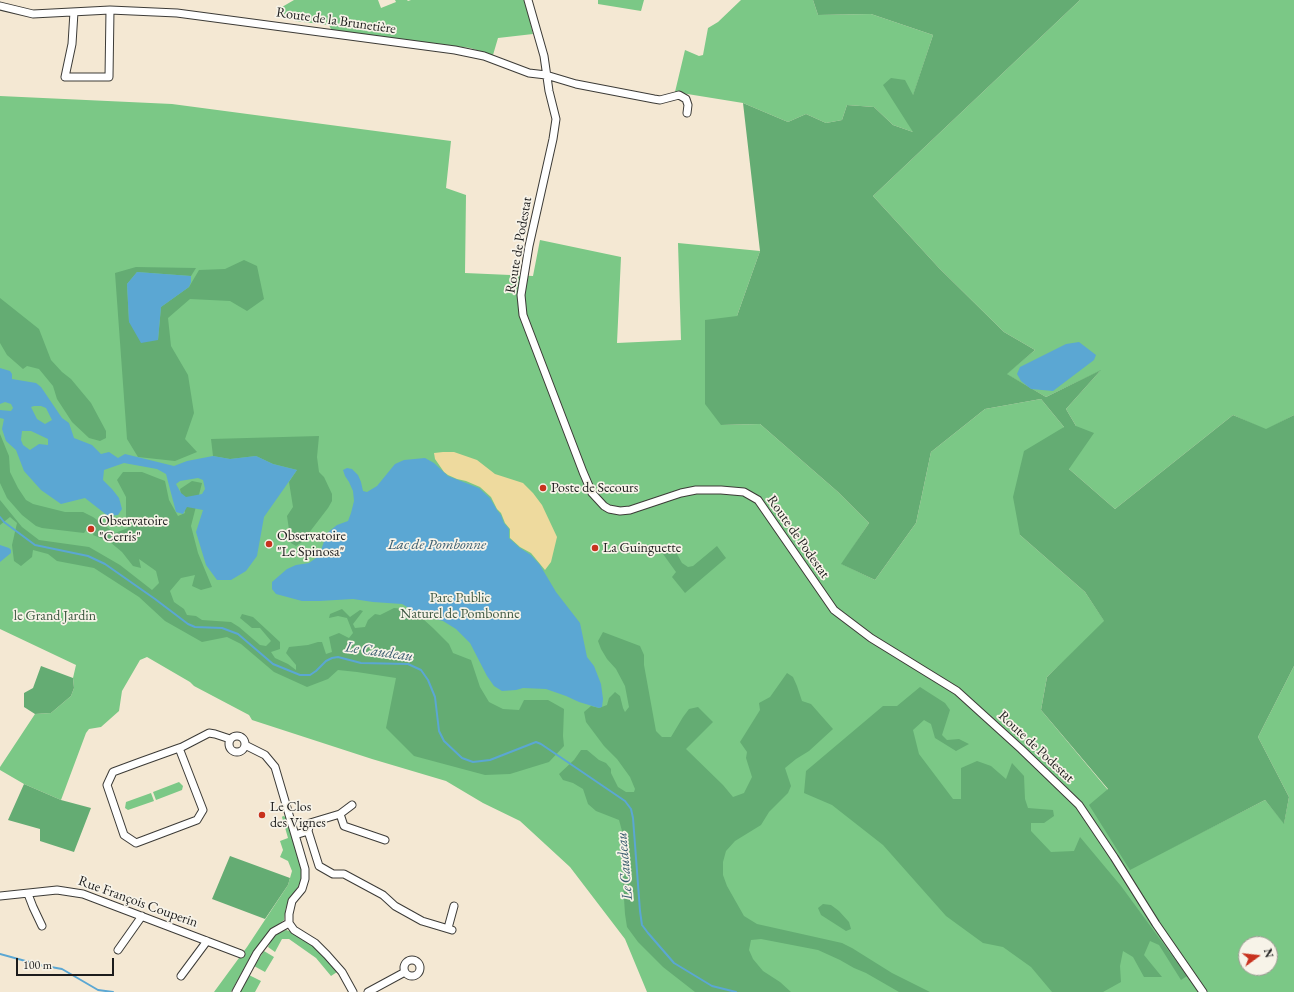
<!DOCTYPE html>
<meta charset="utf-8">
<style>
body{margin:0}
#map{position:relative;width:1294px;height:992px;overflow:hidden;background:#f4e8d3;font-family:"EB Garamond",serif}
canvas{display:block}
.north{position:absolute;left:1238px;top:936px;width:40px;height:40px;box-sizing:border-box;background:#f7f3e8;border:1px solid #9f9d96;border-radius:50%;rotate:75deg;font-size:11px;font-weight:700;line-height:16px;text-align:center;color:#1c1c1c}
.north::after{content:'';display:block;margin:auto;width:14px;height:18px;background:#c8321e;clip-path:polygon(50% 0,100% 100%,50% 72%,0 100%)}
.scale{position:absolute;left:16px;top:958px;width:98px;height:18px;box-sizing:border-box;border:2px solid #1c1c1c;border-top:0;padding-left:5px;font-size:12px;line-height:14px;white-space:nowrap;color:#1c1c1c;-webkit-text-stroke:3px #f7f3e8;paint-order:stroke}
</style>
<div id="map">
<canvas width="1294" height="992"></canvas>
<div class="north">N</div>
<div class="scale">100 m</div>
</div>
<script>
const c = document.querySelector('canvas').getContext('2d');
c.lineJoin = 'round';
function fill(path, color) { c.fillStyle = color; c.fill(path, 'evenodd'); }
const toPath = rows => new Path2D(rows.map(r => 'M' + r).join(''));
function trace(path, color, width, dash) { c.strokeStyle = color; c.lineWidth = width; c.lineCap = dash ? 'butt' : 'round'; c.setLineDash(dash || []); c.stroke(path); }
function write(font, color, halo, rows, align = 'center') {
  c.font = font + ' "EB Garamond",serif'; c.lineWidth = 3.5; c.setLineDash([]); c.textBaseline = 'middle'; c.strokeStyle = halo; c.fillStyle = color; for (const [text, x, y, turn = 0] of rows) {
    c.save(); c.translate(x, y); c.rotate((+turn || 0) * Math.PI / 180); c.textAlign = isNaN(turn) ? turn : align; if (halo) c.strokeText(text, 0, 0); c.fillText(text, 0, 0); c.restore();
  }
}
const green = toPath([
 [294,0,378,0,381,8,396,2,395,0,407,0,408,1,411,0,525,0,533,34,498,38,493,55,470,48,332,31,329,25,295,21,289,15,281,15,282,7],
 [598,0,644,0,641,11,598,4],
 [741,0,813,0,818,15,871,14,933,35,913,96,913,132,893,125,874,107,847,105,842,120,826,123,806,114,788,122,743,103,675,92,685,50,699,56,703,55,708,28,718,22],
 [1080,0,1294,0,1294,415,1266,430,1233,415,1115,509,1069,469,1076,426,1066,409,1100,371,1046,397,1006,374,1035,350,1004,332,939,268,873,196],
 [0,96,172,104,451,141,446,188,466,195,465,273,533,276,540,240,621,257,617,343,681,340,678,243,760,251,737,316,721,425,760,424,838,492,869,523,842,564,875,580,916,523,931,452,985,409,1041,399,1064,427,1020,535,1085,592,1105,622,1047,677,1041,710,1108,790,1130,869,1265,800,1284,823,1289,797,1258,737,1294,666,1294,992,647,992,625,939,570,867,520,821,483,803,446,781,372,759,252,720,249,715,194,686,190,682,147,657,140,660,122,691,119,711,101,727,89,729,86,733,61,800,24,784,0,770,0,767,35,714,51,713,71,696,74,688,73,678,76,665,0,629],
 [1246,944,1270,944,1270,968,1246,968],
 [179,782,183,786,182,790,156,800,153,792],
 [151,793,154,801,128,810,125,808,126,802],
 [283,816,286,817,301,868,302,880,286,907,284,920,270,931,251,956,231,992,214,992,247,947,288,885,292,871,288,861,280,857,283,850,280,841,288,838,282,817],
 [286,930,293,932,312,945,326,959,337,972,331,976,316,958,289,939,282,939,275,952,268,947,273,936],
 [264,951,274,957,265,972,254,966],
 [249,975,261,981,255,992,240,992]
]);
const forest = toPath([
 [813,0,1080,0,873,196,939,268,1004,332,1035,350,1007,374,1046,397,1101,370,1066,409,1076,426,1094,433,1069,469,1115,509,1233,415,1266,429,1294,415,1294,666,1258,737,1289,797,1284,824,1265,800,1130,870,1089,805,1108,789,1041,710,1047,677,1104,621,1085,592,1020,535,1013,497,1024,451,1064,427,1041,399,985,409,931,452,916,523,875,580,841,564,869,523,838,492,760,424,721,425,705,404,705,320,737,316,760,251,743,103,788,122,806,114,826,123,842,120,847,105,874,107,893,125,913,132,883,85,891,78,905,80,913,95,933,35,871,14,818,15],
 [244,260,257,266,264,299,247,311,230,301,190,299,168,318,171,346,188,375,194,413,185,439,197,452,175,461,138,457,127,439,115,273,136,267,196,268,191,276,137,272,127,284,129,322,158,340,161,307,189,287,199,270,225,269],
 [0,298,39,329,51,360,62,372,71,379,91,403,106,431,106,438,100,441,89,438,72,422,57,399,53,386,39,369,27,366,23,369,7,355,0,343],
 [0,434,9,456,10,472,18,488,26,500,33,504,65,512,83,512,93,517,115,533,128,528,126,521,126,497,117,480,123,472,142,472,165,481,169,500,178,516,185,513,180,489,192,481,202,483,191,526,198,553,212,587,201,590,192,586,195,575,181,578,170,591,174,602,184,609,187,615,196,616,202,620,231,622,239,627,260,645,266,646,271,641,260,628,252,628,240,618,242,614,253,617,280,642,280,649,271,652,275,658,288,664,296,670,296,665,286,653,289,647,308,645,318,642,322,642,326,654,332,652,329,637,339,633,349,638,353,633,347,618,338,616,329,618,330,614,342,609,350,617,360,610,363,611,353,624,355,628,365,627,368,620,375,614,380,615,394,608,405,609,423,619,433,628,449,644,453,653,471,660,480,687,489,702,503,709,519,710,524,700,548,700,564,709,563,736,564,746,549,762,510,774,485,775,414,756,386,728,396,678,357,672,338,670,328,679,307,687,274,672,241,644,227,637,202,642,165,621,139,597,94,568,57,561,48,554,33,550,32,557,21,566,14,561,12,545,17,523,10,517,0,525,0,500,22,527,39,540,89,547,120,565,152,590,159,583,156,571,139,559,141,568,133,566,122,552,110,542,93,535,95,530,90,525,84,533,42,528,36,526,22,515,7,498,0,483],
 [319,436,317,457,319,472,324,477,332,494,332,501,328,508,302,542,296,546,291,543,287,516,293,507,289,482,297,470,273,464,256,456,230,459,213,456,211,439],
 [717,546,726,558,685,593,672,577,676,572,663,554,670,547,677,554,682,563,688,567,693,566],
 [603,632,640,646,644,655,644,665,656,731,662,737,671,737,683,717,689,709,698,707,713,722,686,749,723,785,733,797,744,793,752,777,746,758,747,752,740,742,760,710,759,703,770,697,787,673,793,677,797,686,802,701,811,704,833,729,809,751,796,759,785,768,791,786,788,793,769,812,761,825,735,841,726,851,723,862,723,875,727,886,744,916,757,924,842,943,852,948,892,973,930,992,899,992,866,973,854,968,840,960,818,950,761,939,751,940,749,950,753,959,763,971,780,982,791,992,695,992,663,967,638,942,627,927,625,914,621,852,622,831,619,820,596,811,588,804,583,789,573,783,563,780,559,774,574,760,581,750,587,750,599,760,606,763,611,769,611,773,618,787,626,792,634,792,635,789,630,777,617,759,604,746,586,722,584,712,591,706,599,708,607,705,609,698,615,692,620,696,623,708,625,712,629,707,625,686,616,669,607,659,601,649,598,641],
 [41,666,73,678,74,688,71,696,51,713,35,714,24,707,24,693,33,688],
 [920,687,945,703,950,710,942,735,947,740,959,739,969,744,956,751,935,738,931,724,924,720,913,730,919,754,953,799,961,799,961,768,977,761,991,766,1006,779,1012,763,1024,776,1025,799,1028,808,1053,810,1054,816,1044,823,1031,823,1031,831,1051,852,1074,851,1080,837,1121,886,1187,976,1181,980,1159,945,1150,941,1144,955,1162,977,1144,977,1133,957,1123,951,1120,966,1121,982,1103,992,1052,992,1031,967,1003,947,983,943,946,916,883,845,832,805,804,793,806,771,883,706,897,706],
 [24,784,61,800,91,808,74,852,40,841,40,829,8,820],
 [230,856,290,878,288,885,265,919,212,899],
 [823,904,831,905,839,911,849,922,851,929,846,931,821,915,818,908]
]);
const sand = toPath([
 [443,452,454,452,477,460,495,474,523,483,533,493,542,505,557,537,551,562,545,570,531,553,520,547,510,538,510,529,505,523,501,513,497,509,491,497,480,487,466,481,457,479,448,475,444,472,435,459,434,453]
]);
const water = toPath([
 [137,272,191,276,191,282,189,287,161,307,158,340,141,343,129,322,127,284],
 [1079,342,1096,355,1094,360,1053,391,1031,389,1021,381,1017,374,1020,367,1066,344],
 [0,368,10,371,12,374,12,379,36,383,41,387,62,418,69,423,74,438,92,445,101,454,109,452,118,458,125,454,174,466,187,461,213,456,230,459,256,456,273,464,297,470,264,517,257,556,246,571,231,580,217,580,206,565,196,532,203,510,187,507,183,514,176,512,166,474,157,469,124,463,104,470,103,480,112,489,119,498,122,509,118,515,108,516,85,498,61,504,41,490,24,471,16,450,6,441,2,429,4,419,0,418,0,410,11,411,13,408,11,404,5,402,0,404],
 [34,406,41,406,46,408,52,420,45,424,37,419,31,407],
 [22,431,31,431,48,439,48,445,39,444,30,450,23,445,21,440],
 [198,478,203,480,205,489,202,494,186,497,181,493,176,484,180,481],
 [425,458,434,463,448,476,479,488,490,498,497,510,501,515,504,523,509,529,509,538,520,548,531,555,540,565,556,592,580,623,587,657,594,666,601,684,603,699,602,707,599,708,579,702,566,696,546,689,523,688,516,690,502,691,494,686,487,676,470,643,456,629,443,621,416,614,414,614,409,608,402,604,373,602,353,599,319,601,302,601,276,594,272,589,272,582,287,569,296,565,309,563,316,558,320,553,327,533,337,525,348,521,351,513,354,501,353,491,349,482,345,476,343,470,347,468,352,469,358,475,361,482,363,491,367,492,377,486,395,464,404,460],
 [0,545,9,548,11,550,11,553,0,562]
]);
const stream = toPath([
 [0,517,4,522,35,545,88,556,105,564,155,599,188,624,195,627,222,628,238,634,273,664,300,675,310,675,316,671,326,661,332,658,338,657,361,663,408,664,421,670,428,680,435,697,439,731,444,741,462,758,473,762,490,760,536,742,541,744,625,801,631,809,633,818,640,911,642,925,648,933,674,963,712,986,736,992],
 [0,954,40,965,62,969,98,990,113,992]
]);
const minor = toPath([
 [528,0,544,56,549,91,556,119,553,139,529,246,521,295,523,315,583,472,592,493,604,506,609,509,620,511,630,510,681,493,696,490,721,490,744,492,758,500,834,610,871,638,957,691,1021,749,1079,805,1114,857,1156,924,1203,992],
 [0,6,33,14,110,10,177,13,455,50,484,56,529,73,546,75,576,84,654,99,660,100,679,95,686,99,688,105,687,113],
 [74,12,72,44,65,77,109,77,110,10],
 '229 744a8 8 0 1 1 16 0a8 8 0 1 1-16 0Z',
 [245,745,265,755,275,767,305,869,305,879,302,889,292,901,289,914,289,923],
 [179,748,203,810,197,820,136,843,124,835,107,785,113,772,140,762,179,748,182,747,209,733,215,734,230,739],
 [340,814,352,805],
 [308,831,319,866,333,874,344,874,383,895,395,906,422,921,452,930],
 [295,835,308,831,310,823,340,814,344,826,385,840],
 [28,894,33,907,42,926],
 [0,896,57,890,83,894,241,954],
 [289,923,294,930,315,943,327,955,342,972,353,992],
 [448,928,454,906],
 [118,950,142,916],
 '404 968a8 8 0 1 1 16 0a8 8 0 1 1-16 0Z',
 [181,976,207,941],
 [236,992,257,953,273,932,289,923],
 [368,992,405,972]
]);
const markers = [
 [543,488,4,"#c8321e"],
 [91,529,4,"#c8321e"],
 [269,544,4,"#c8321e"],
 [595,548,4,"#c8321e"],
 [262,815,4,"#c8321e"]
];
const streetNames = [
 ["Route de la Brunetière",336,21,8],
 ["Route de Podestat",519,245,-80],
 ["Route de Podestat",798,537,55],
 ["Route de Podestat",1036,747,43],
 ["Rue François Couperin",138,902,20]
];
const poiNames = [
 ["Poste de Secours",551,488],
 ["Observatoire",99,521],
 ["\"Cerris\"",99,537],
 ["Observatoire",277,536],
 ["\"Le Spinosa\"",277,552],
 ["La Guinguette",603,548],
 ["Le Clos",270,807],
 ["des Vignes",270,823]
];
const parkNames = [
 ["Parc Public",460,598],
 ["Naturel de Pombonne",460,614],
 ["le Grand Jardin",55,616]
];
const waterNames = [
 ["Lac de Pombonne",437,545],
 ["Le Caudeau",379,652,8],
 ["Le Caudeau",625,866,-95]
];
fill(green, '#7bc886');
fill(forest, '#64ac73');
fill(sand, '#eeda9e');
fill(water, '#5ba7d3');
trace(stream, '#5ba7d3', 2);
trace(minor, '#3c3b37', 9);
trace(minor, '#fff', 7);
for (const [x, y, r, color] of markers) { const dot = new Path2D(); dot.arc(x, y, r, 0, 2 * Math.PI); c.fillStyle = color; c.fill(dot); trace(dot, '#f7f3e8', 1.5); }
write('14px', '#1c1c1c', '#f7f3e8', streetNames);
write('14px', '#1c1c1c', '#f7f3e8', poiNames, 'left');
write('14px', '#3d5841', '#f7f3e8', parkNames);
write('italic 15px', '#385b6e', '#f7f3e8', waterNames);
</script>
